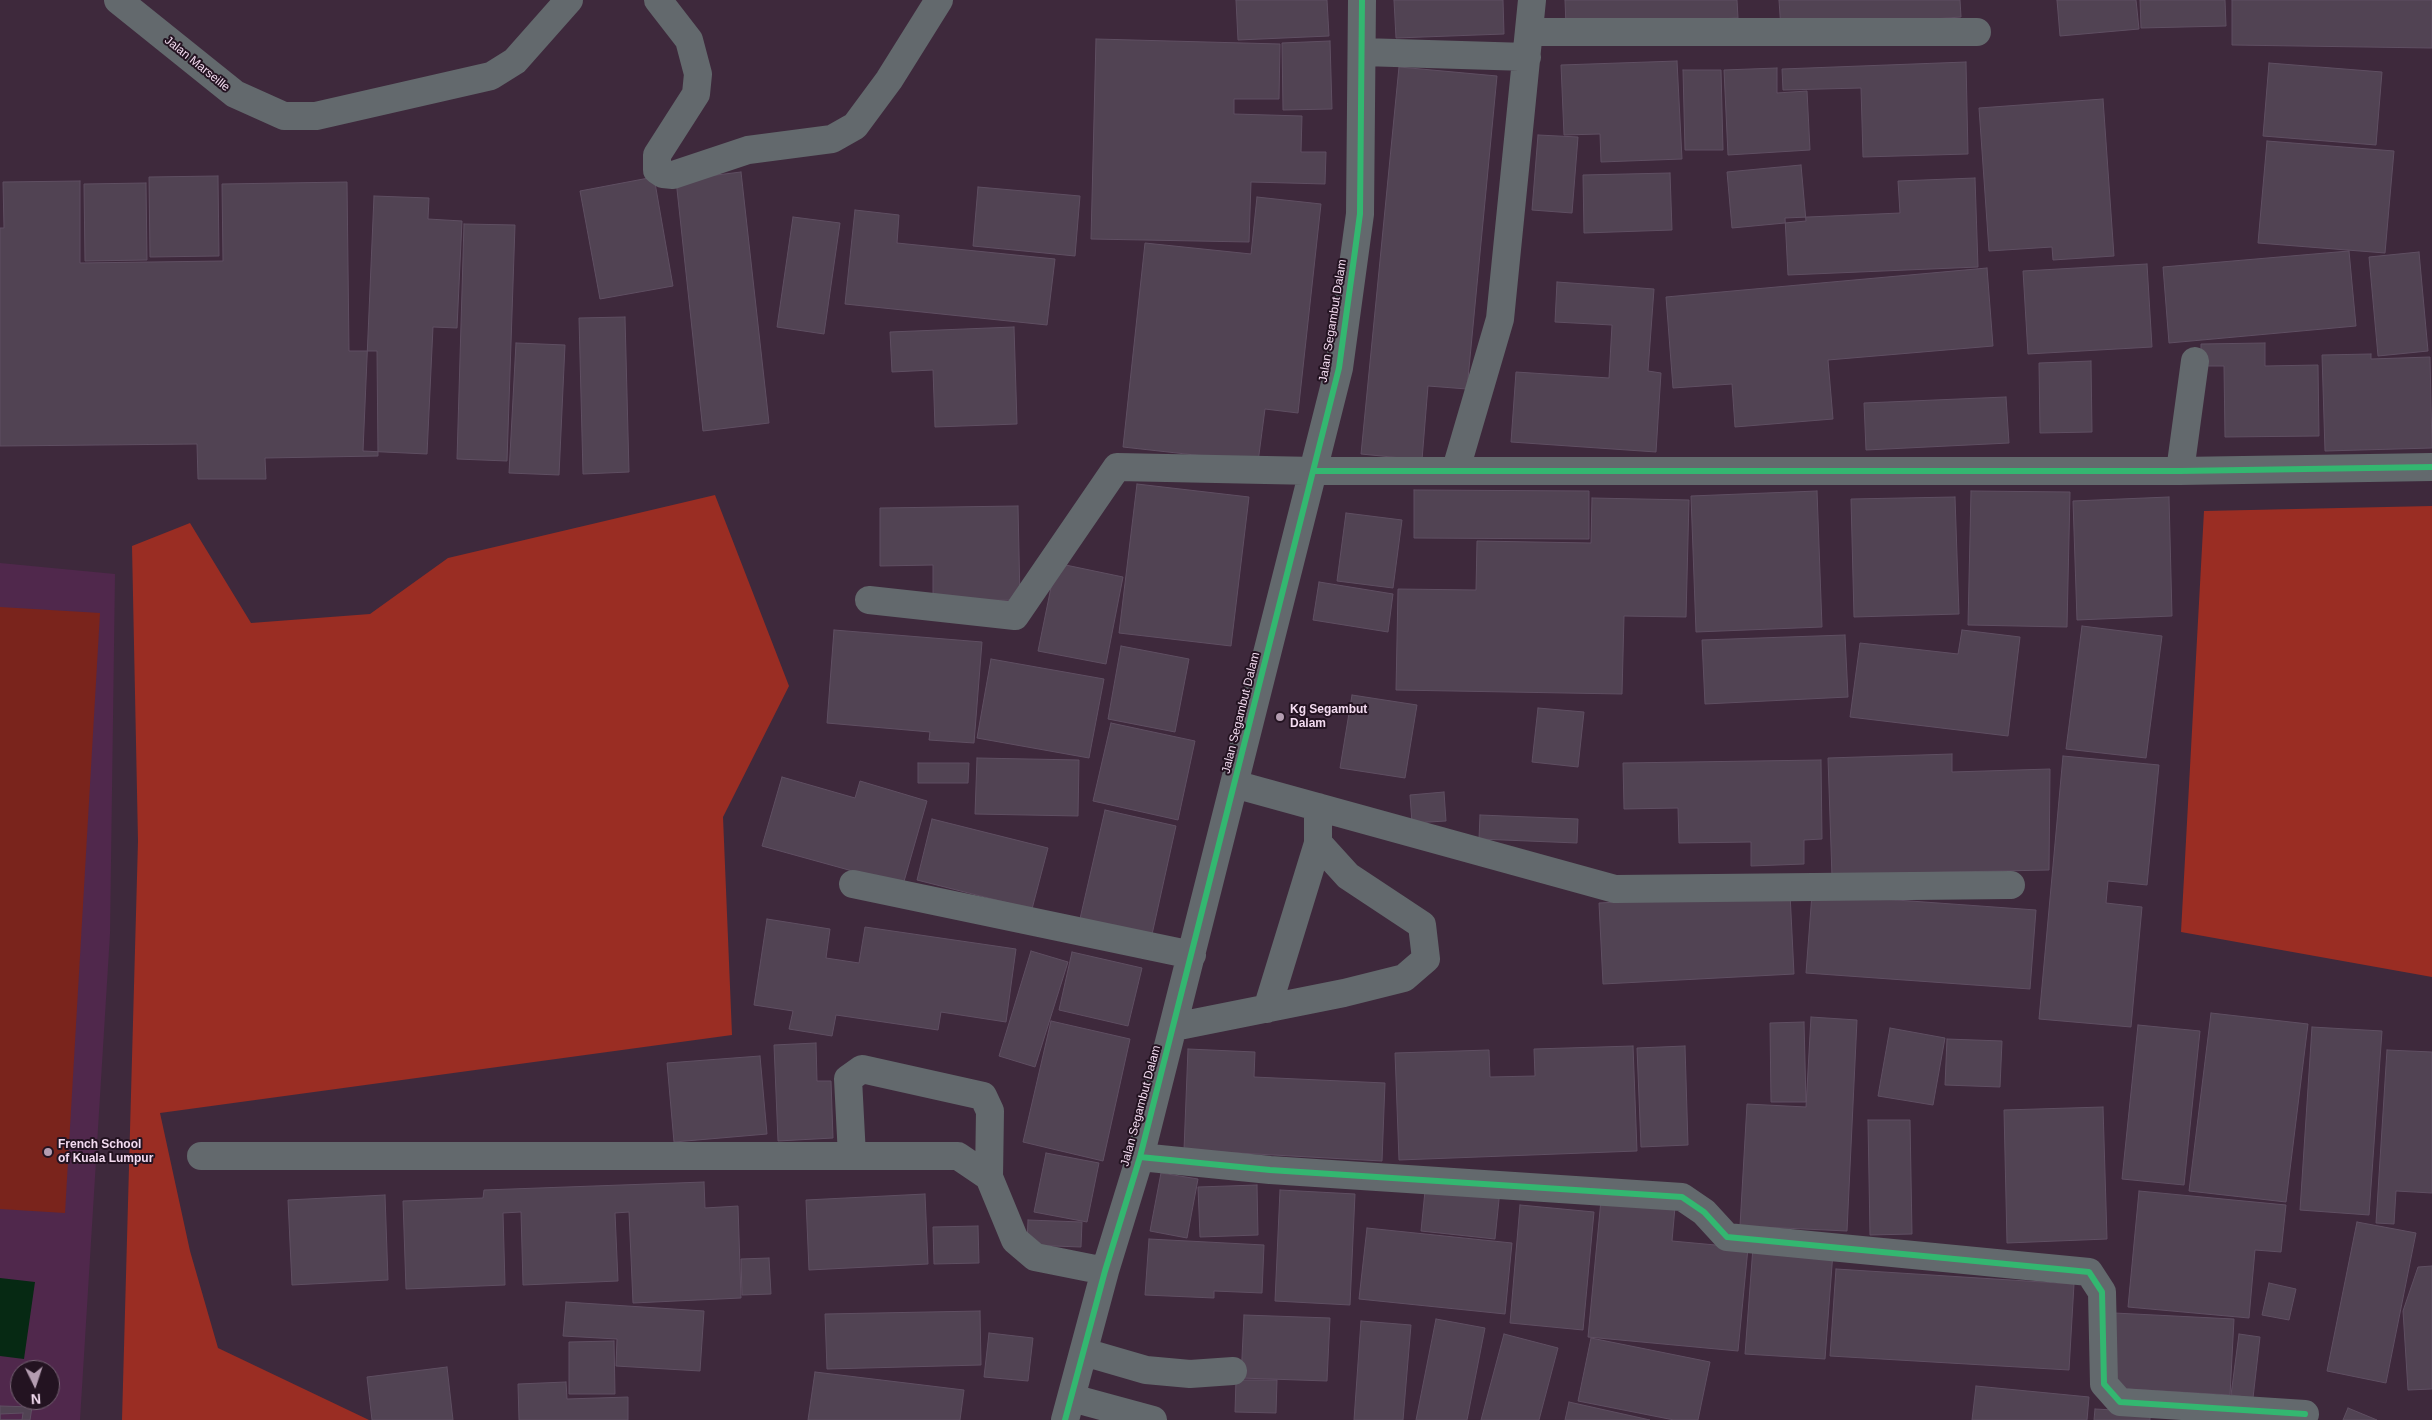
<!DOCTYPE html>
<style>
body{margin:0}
#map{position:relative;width:2432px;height:1420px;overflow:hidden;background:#3e293c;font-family:Helvetica,sans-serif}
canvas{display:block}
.north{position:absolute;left:10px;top:1360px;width:50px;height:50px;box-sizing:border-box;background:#231321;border:1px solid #766374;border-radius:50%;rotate:176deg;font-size:14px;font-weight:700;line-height:20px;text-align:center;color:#f3dbf0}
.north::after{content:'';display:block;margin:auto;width:18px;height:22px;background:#b49db1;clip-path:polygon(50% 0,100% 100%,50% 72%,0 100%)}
</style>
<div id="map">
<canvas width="2432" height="1420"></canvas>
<div class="north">N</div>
</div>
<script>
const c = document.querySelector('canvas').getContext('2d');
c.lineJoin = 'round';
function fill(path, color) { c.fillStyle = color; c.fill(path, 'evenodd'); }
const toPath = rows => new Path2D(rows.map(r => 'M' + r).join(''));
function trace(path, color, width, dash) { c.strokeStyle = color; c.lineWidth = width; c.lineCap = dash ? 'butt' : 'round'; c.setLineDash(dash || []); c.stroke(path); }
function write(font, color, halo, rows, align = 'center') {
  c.font = font + ' Helvetica,sans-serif'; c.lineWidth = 4; c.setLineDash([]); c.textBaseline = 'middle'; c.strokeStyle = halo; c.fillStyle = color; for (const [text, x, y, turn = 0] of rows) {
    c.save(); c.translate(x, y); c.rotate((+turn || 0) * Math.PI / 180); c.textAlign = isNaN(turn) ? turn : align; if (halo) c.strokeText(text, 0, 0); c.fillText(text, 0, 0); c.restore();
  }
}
const built = toPath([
 [0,563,115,574,110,934,80,1420,0,1420],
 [20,1370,50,1370,50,1400,20,1400]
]);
const green = toPath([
 [0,607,100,613,65,1213,0,1209]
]);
const forest = toPath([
 [715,495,789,686,723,817,732,1035,160,1113,190,1251,218,1348,369,1420,122,1420,138,841,132,546,190,523,251,623,370,614,448,558],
 [2432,506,2432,977,2181,932,2204,511]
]);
const water = toPath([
 [0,1278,35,1282,24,1359,0,1356]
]);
const building = toPath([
 [1236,0,1327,0,1329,36,1238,40,1236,0],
 [1394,0,1503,0,1504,34,1396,38,1394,0],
 [1565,0,1737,0,1738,18,1566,26,1565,0],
 [1779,0,1960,0,1961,17,1781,30,1779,0],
 [2057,0,2136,0,2139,29,2060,36,2057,0],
 [2140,0,2225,0,2226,26,2141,28,2140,0],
 [2232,0,2432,0,2432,48,2232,45,2232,0],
 [1096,39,1280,44,1279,99,1234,99,1234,114,1302,116,1301,152,1326,152,1325,184,1251,182,1249,242,1091,239,1096,39],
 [1330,41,1332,109,1283,110,1282,43,1330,41],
 [1677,61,1682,159,1601,162,1600,134,1564,135,1561,65,1677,61],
 [1966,62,1968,154,1863,157,1861,88,1783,90,1782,69,1966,62],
 [2269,63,2382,72,2376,145,2263,136,2269,63],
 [1399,67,1497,76,1467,389,1428,386,1422,460,1361,454,1399,67],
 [1777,68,1777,93,1807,91,1810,150,1728,155,1724,70,1777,68],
 [1683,70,1721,70,1723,150,1685,150,1683,70],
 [2103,99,2114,256,2053,260,2052,247,1989,251,1979,108,2103,99],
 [1538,135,1578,137,1572,213,1532,210,1538,135],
 [2267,141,2394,151,2385,253,2258,243,2267,141],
 [1801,165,1806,221,1732,228,1727,172,1801,165],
 [741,172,769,423,703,431,676,180,741,172],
 [1670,173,1672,230,1584,233,1583,175,1670,173],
 [218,176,219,256,150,257,149,177,218,176],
 [654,177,673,286,600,299,580,191,654,177],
 [1975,178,1978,267,1788,275,1785,218,1900,213,1898,181,1975,178],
 [80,181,80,263,223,261,222,184,347,182,349,351,377,351,378,456,265,458,266,479,198,479,197,444,0,446,0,228,4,228,3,182,80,181],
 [146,183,147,260,85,261,84,184,146,183],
 [978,187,1080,196,1075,256,973,246,978,187],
 [374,196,429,198,428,219,462,221,457,328,433,327,427,454,363,451,374,196],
 [1257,197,1321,204,1298,413,1265,409,1258,462,1123,447,1145,243,1251,254,1257,197],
 [855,210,899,215,897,243,1055,259,1047,325,845,304,855,210],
 [793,217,840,223,824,334,777,327,793,217],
 [464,224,515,225,507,461,457,459,464,224],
 [2349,251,2356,326,2169,343,2163,267,2349,251],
 [2419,252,2428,351,2378,356,2369,257,2419,252],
 [2147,264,2152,347,2028,354,2023,271,2147,264],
 [1987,268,1993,346,1828,360,1833,419,1735,427,1732,384,1673,388,1666,297,1987,268],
 [1557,282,1654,289,1648,371,1661,373,1656,452,1511,442,1516,372,1609,378,1612,325,1555,322,1557,282],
 [625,317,629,472,583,474,579,318,625,317],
 [1014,327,1017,424,935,427,933,370,892,372,890,332,1014,327],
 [516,343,565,345,559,475,509,473,516,343],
 [2265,343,2265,366,2318,365,2319,436,2225,437,2224,366,2201,366,2201,344,2265,343],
 [2371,354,2371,359,2430,357,2432,448,2325,451,2322,355,2371,354],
 [2091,361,2092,432,2040,433,2039,363,2091,361],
 [2006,397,2009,443,1866,450,1864,403,2006,397],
 [1137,484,1249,497,1231,646,1119,633,1137,484],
 [1414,490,1589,491,1589,539,1414,538,1414,490],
 [1817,491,1822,627,1696,632,1691,496,1817,491],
 [1971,491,2070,492,2067,627,1968,625,1971,491],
 [1955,497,1959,614,1854,617,1851,499,1955,497],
 [2169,497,2172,616,2077,620,2073,501,2169,497],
 [1592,498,1689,500,1686,617,1624,616,1622,694,1396,690,1398,589,1476,590,1477,541,1591,543,1592,498],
 [1018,506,1020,600,933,601,933,565,880,566,880,508,1018,506],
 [1346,513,1402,520,1393,588,1337,581,1346,513],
 [1056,563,1123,577,1106,664,1038,651,1056,563],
 [1319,582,1393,594,1388,632,1313,620,1319,582],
 [2082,626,2162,636,2146,758,2066,749,2082,626],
 [834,630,982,642,974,743,929,740,930,732,827,723,834,630],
 [1962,630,2020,637,2008,736,1850,717,1860,643,1958,654,1962,630],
 [1845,635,1848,697,1705,704,1702,640,1845,635],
 [1121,646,1189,659,1175,732,1108,719,1121,646],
 [991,659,1104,679,1089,758,977,738,991,659],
 [1352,695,1417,705,1405,778,1340,768,1352,695],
 [1538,708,1584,712,1578,767,1532,762,1538,708],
 [1111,723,1195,741,1178,820,1093,801,1111,723],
 [1952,754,1952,772,2050,769,2049,870,1902,873,1832,877,1828,758,1952,754],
 [2063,756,2159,765,2147,885,2108,881,2106,903,2142,907,2131,1027,2039,1019,2063,756],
 [977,758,1079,760,1078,816,975,814,977,758],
 [1821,760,1822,839,1804,840,1804,864,1751,866,1751,842,1679,843,1678,808,1624,809,1623,763,1821,760],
 [918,763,969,763,968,783,918,783,918,763],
 [782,777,855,798,860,781,927,801,903,885,762,846,782,777],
 [1444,792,1446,821,1412,823,1410,795,1444,792],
 [1105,810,1176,826,1151,939,1079,923,1105,810],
 [1480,815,1578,819,1577,843,1479,839,1480,815],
 [932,819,1048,848,1032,909,917,880,932,819],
 [1790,893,1794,974,1603,984,1599,903,1790,893],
 [1812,894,2036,910,2030,989,1806,973,1812,894],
 [767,919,830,929,826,958,859,963,865,927,1016,949,1006,1022,941,1012,938,1030,836,1015,832,1036,789,1029,793,1011,754,1005,767,919],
 [1031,951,1068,962,1035,1067,999,1056,1031,951],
 [1072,952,1142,968,1128,1026,1059,1010,1072,952],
 [2211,1013,2308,1024,2286,1202,2189,1191,2211,1013],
 [1811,1017,1857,1020,1847,1231,1740,1226,1747,1104,1806,1107,1811,1017],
 [1051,1021,1130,1039,1103,1161,1023,1142,1051,1021],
 [1804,1022,1806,1102,1771,1102,1770,1023,1804,1022],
 [2138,1025,2200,1031,2184,1185,2122,1179,2138,1025],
 [2312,1027,2382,1031,2369,1215,2300,1210,2312,1027],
 [1890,1028,1945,1038,1933,1105,1878,1096,1890,1028],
 [1947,1039,2002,1041,2000,1087,1945,1085,1947,1039],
 [816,1043,817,1081,831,1081,833,1138,778,1141,774,1045,816,1043],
 [1633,1046,1637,1151,1399,1160,1395,1053,1489,1050,1490,1077,1535,1076,1534,1049,1633,1046],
 [1685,1046,1688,1145,1641,1147,1637,1048,1685,1046],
 [1188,1049,1255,1052,1254,1077,1385,1083,1382,1161,1184,1150,1188,1049],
 [2387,1050,2432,1052,2432,1193,2396,1191,2394,1224,2376,1223,2387,1050],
 [760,1056,767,1134,674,1142,667,1063,760,1056],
 [2103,1107,2107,1239,2007,1243,2004,1110,2103,1107],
 [1868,1120,1910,1120,1912,1234,1870,1235,1868,1120],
 [1046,1153,1099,1163,1087,1222,1034,1212,1046,1153],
 [1161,1173,1198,1179,1187,1238,1150,1231,1161,1173],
 [1426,1181,1500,1190,1495,1239,1421,1231,1426,1181],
 [704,1182,705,1208,738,1206,741,1298,633,1303,629,1212,615,1213,618,1281,523,1285,521,1212,503,1213,505,1285,406,1289,403,1201,483,1198,484,1190,704,1182],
 [1257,1185,1258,1235,1200,1237,1198,1187,1257,1185],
 [1280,1190,1355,1194,1350,1305,1275,1301,1280,1190],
 [2139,1191,2286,1205,2281,1252,2255,1250,2249,1318,2128,1307,2139,1191],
 [925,1194,928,1264,809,1270,806,1200,925,1194],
 [385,1195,388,1280,292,1285,288,1200,385,1195],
 [1601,1200,1675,1207,1672,1241,1748,1248,1738,1351,1588,1337,1601,1200],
 [1520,1205,1594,1212,1583,1330,1510,1323,1520,1205],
 [1028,1220,1082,1222,1081,1247,1027,1245,1028,1220],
 [2357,1222,2416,1233,2386,1383,2327,1371,2357,1222],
 [978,1226,979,1263,934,1264,933,1227,978,1226],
 [1367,1228,1512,1243,1505,1314,1359,1299,1367,1228],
 [1149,1239,1264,1245,1262,1293,1214,1291,1214,1298,1145,1295,1149,1239],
 [1753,1247,1833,1252,1825,1359,1745,1354,1753,1247],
 [769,1258,771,1294,742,1295,741,1259,769,1258],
 [2432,1266,2432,1389,2408,1390,2403,1311,2418,1267,2432,1266],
 [1836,1269,2074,1284,2069,1370,1830,1356,1836,1269],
 [2269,1283,2296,1289,2289,1320,2262,1315,2269,1283],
 [566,1302,704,1311,700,1371,616,1366,617,1339,563,1336,566,1302],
 [980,1311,981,1365,827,1369,825,1314,980,1311],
 [2114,1313,2234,1319,2230,1395,2110,1388,2114,1313],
 [1244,1315,1330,1318,1327,1381,1241,1378,1244,1315],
 [1436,1319,1485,1328,1467,1420,1416,1420,1436,1319],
 [1361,1321,1411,1325,1403,1420,1354,1420,1361,1321],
 [989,1333,1033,1338,1028,1381,984,1377,989,1333],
 [1504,1334,1558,1348,1539,1420,1481,1420,1504,1334],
 [2239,1334,2260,1337,2253,1398,2231,1395,2239,1334],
 [1591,1338,1710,1362,1698,1420,1674,1420,1578,1401,1591,1338],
 [614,1341,615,1394,569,1394,569,1342,614,1341],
 [447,1367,453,1420,372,1420,367,1377,447,1367],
 [815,1372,964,1390,960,1420,808,1420,815,1372],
 [1236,1380,1277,1380,1276,1413,1235,1412,1236,1380],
 [566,1382,567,1399,628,1397,628,1420,519,1420,518,1384,566,1382],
 [1976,1386,2089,1397,2087,1420,1972,1420,1976,1386],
 [1569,1402,1650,1420,1565,1420,1569,1402],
 [0,1406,32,1407,30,1420,0,1420,0,1406],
 [2348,1408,2377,1420,2343,1420,2348,1408],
 [2095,1409,2150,1412,2150,1420,2094,1420,2095,1409],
 [23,1413,22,1420,0,1420,0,1414,23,1413]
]);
const minor = toPath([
 [118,0,235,94,284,116,316,116,491,76,515,61,569,0],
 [658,0,689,40,698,74,696,94,657,155,657,170,663,174,673,175,748,150,832,139,855,126,889,80,939,0],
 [1529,32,1977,32],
 [1362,52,1527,57],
 [1456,469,1500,319,1532,0],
 [2180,471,2195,361],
 [869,600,1015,616,1117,467,1315,471,2180,471,2432,467],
 [1234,784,1615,889,2011,885],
 [853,884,1192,955],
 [1267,1009,1318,843],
 [1174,1027,1344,993,1404,978,1426,959,1422,925,1348,876,1318,843,1318,807],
 [201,1156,958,1156,989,1177,1015,1240,1035,1257,1105,1271],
 [852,1156,848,1079,862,1069,983,1096,990,1111,989,1177],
 [1140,1157,1270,1170,1682,1197,1704,1212,1727,1237,2089,1272,2102,1292,2104,1384,2120,1402,2305,1414],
 [1084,1352,1146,1370,1190,1374,1233,1371],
 [1072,1398,1153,1420],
 [1065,1420,1105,1271,1140,1157,1339,368,1360,214,1362,0]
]);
const cycleway = toPath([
 [1315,471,2180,471,2432,467],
 [1140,1157,1270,1170,1682,1197,1704,1212,1727,1237,2089,1272,2102,1292,2104,1384,2120,1402,2305,1414],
 [1065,1420,1105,1271,1140,1157,1339,368,1360,214,1362,0]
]);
const markers = [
 [1280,717,5,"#b49db1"],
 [48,1152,5,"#b49db1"]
];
const streetNames = [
 ["Jalan Marseille",197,64,39],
 ["Jalan Segambut Dalam",1333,321,-81],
 ["Jalan Segambut Dalam",1241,713,-76],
 ["Jalan Segambut Dalam",1141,1106,-75]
];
const poiNames = [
 ["Kg Segambut",1290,710],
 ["Dalam",1290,724],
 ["French School",58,1145],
 ["of Kuala Lumpur",58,1159]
];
fill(built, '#50284c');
fill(green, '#7a241c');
fill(forest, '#9a2d23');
fill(water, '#062913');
fill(building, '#514353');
trace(building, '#5f4f62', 1);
trace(minor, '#63696d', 28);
trace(cycleway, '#33b770', 6);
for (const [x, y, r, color] of markers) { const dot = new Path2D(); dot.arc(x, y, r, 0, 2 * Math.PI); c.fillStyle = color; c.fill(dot); trace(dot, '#231321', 2); }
write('12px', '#f3dbf0', '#231321', streetNames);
write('bold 12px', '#f3dbf0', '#231321', poiNames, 'left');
</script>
